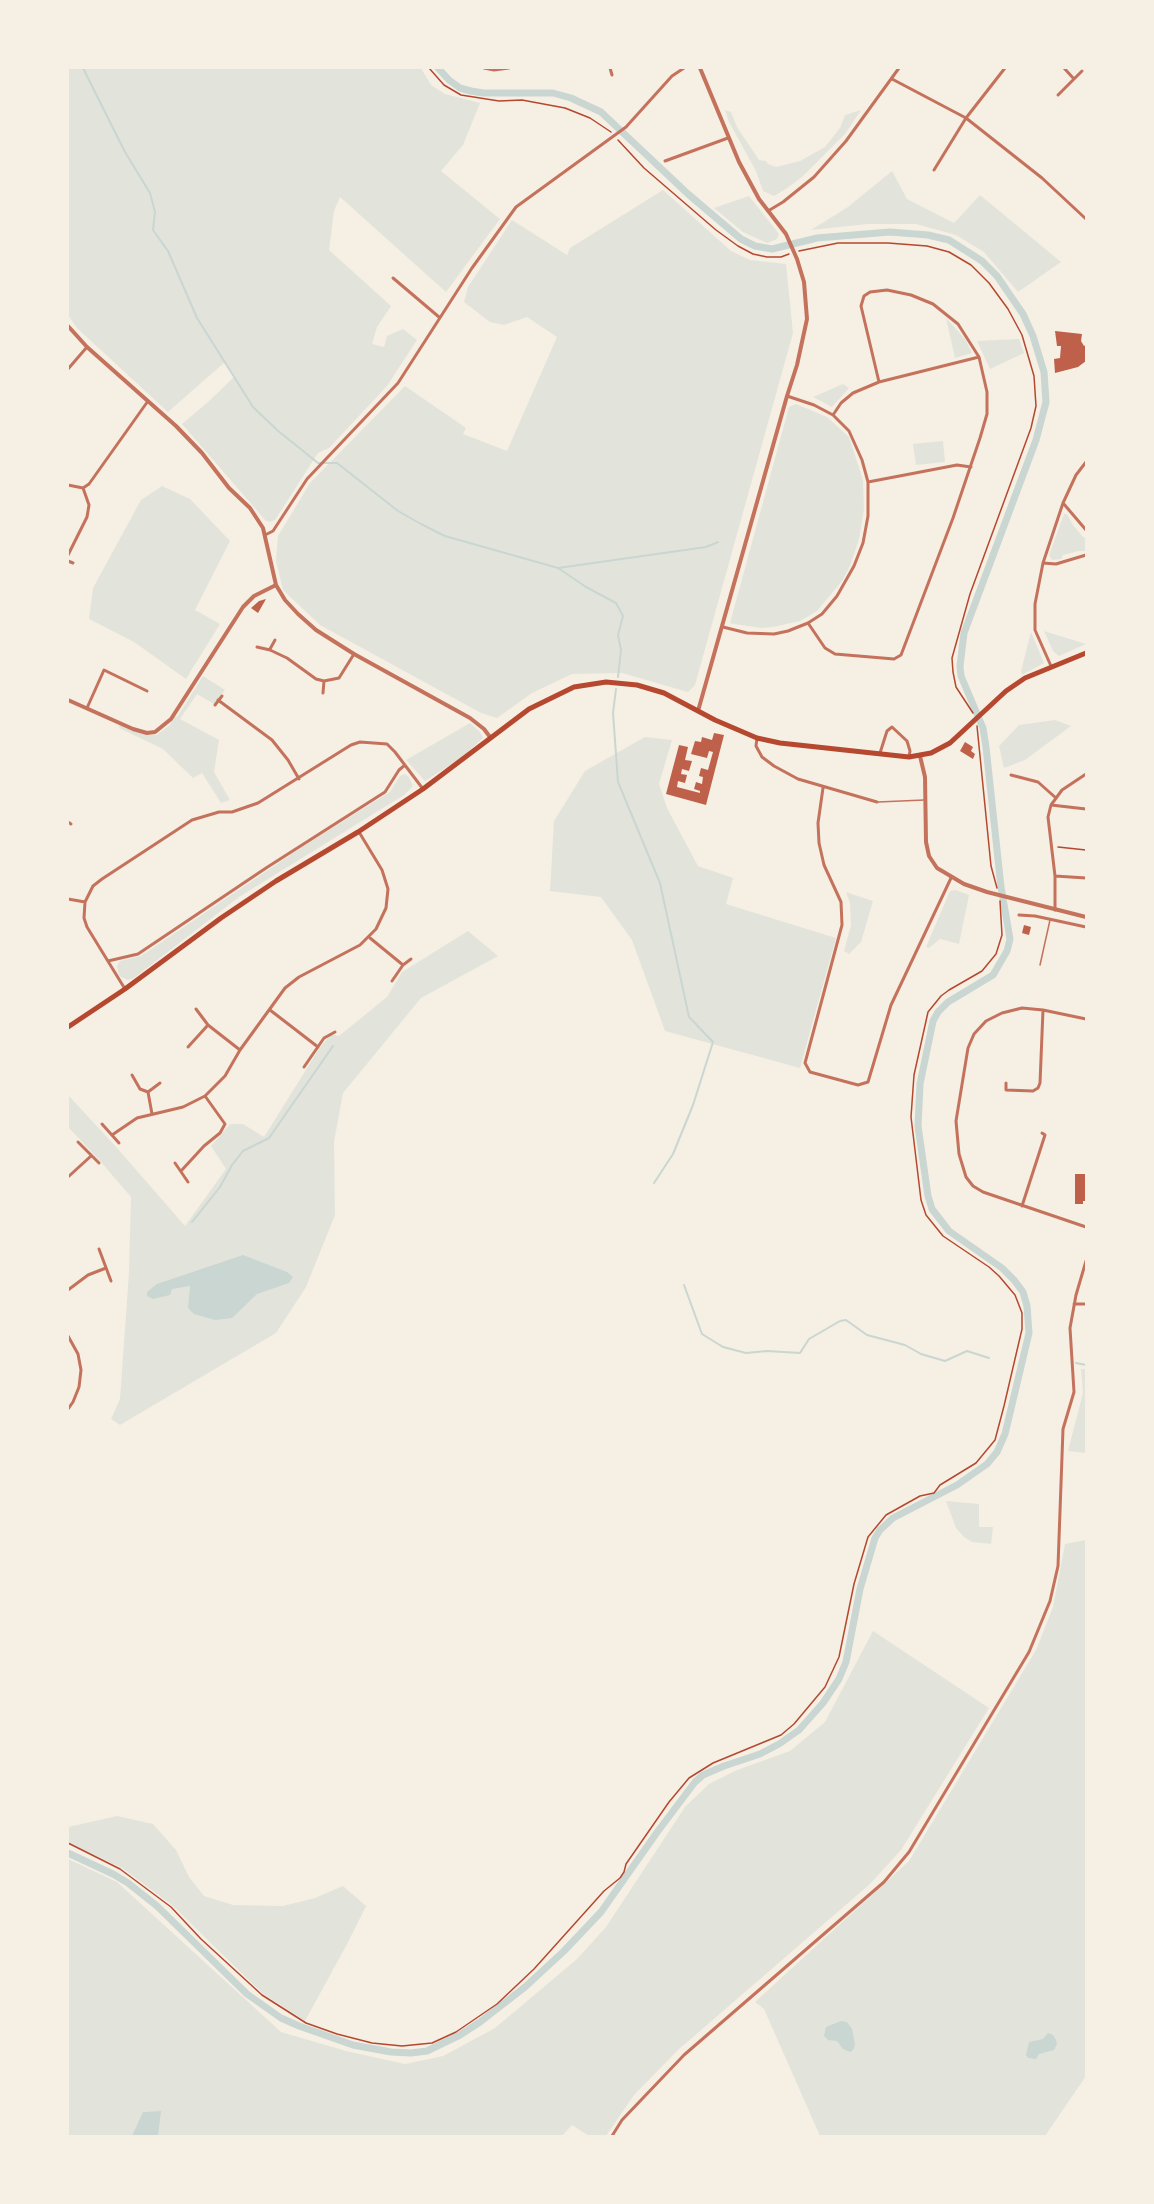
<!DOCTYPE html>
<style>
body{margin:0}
#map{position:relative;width:1154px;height:2204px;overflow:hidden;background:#f6efe4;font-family:"Fira Sans",sans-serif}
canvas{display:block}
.frame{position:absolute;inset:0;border:69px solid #f6efe4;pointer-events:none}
</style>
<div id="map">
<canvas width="1154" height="2204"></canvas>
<div class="frame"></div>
</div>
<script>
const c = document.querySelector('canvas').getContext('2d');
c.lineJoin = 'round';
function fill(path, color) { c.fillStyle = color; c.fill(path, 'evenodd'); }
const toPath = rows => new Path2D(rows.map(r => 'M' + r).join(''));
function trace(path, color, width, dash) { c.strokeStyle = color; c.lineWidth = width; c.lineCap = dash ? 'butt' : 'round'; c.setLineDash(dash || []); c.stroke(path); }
const green = toPath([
 [68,68,421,68,431,85,445,94,480,103,463,145,441,171,500,219,446,292,340,197,334,211,329,250,391,306,377,327,372,344,384,347,387,336,403,329,417,340,387,386,329,448,318,453,275,520,270,522,266,521,182,424,208,402,234,377,225,362,168,412,77,328,68,315],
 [725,110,731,112,737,127,759,160,766,161,768,164,776,167,800,161,825,147,840,128,845,115,861,110,845,134,803,176,786,189,774,196,763,191,756,171,729,122],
 [892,171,907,199,954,223,980,195,1061,262,1018,292,984,252,956,235,916,224,868,224,811,230,848,207],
 [663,190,731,251,750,260,786,264,793,333,695,685,688,692,622,673,572,674,532,693,497,718,481,713,320,625,283,590,276,561,278,536,310,483,405,386,466,428,463,434,507,451,557,337,527,317,504,325,490,322,464,302,468,287,512,220,567,255,570,248],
 [749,196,779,234,777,239,767,243,743,232,714,208],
 [946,318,965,339,972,353,955,358],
 [1019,339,1024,353,990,369,977,341],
 [843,384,849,388,832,407,813,397],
 [796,404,827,417,849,437,863,480,864,509,859,539,850,566,842,581,817,611,800,621,773,627,762,628,734,624,730,623,789,407],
 [943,441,945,462,916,465,913,444],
 [162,486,190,499,230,541,195,610,220,624,186,679,134,642,89,619,93,588,141,500],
 [1064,514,1067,514,1073,525,1083,537,1086,538,1086,551,1079,551,1063,555,1061,559,1052,560,1049,555],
 [1044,631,1086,644,1059,656,1053,651],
 [1031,632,1044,663,1022,675,1021,671],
 [203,676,225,690,214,704,197,694,180,719,219,740,214,772,230,800,221,803,202,773,193,778,163,749,119,728,120,724,146,735,157,735,170,725,174,716,177,717],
 [1055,720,1071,726,1025,760,1004,768,999,746,1019,725],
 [470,723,480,732,483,738,461,758,425,781,406,760],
 [645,737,672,740,659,784,667,808,698,866,733,878,726,904,836,938,800,1068,665,1031,632,940,601,897,550,891,554,821,585,771],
 [405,774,409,777,413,786,404,795,239,897,134,978,128,980,119,976,117,966,120,961,141,956,305,845,390,792,400,776],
 [956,890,969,895,959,944,940,939,929,948,926,947,950,891],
 [846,892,873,901,861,942,849,954,844,951,851,925,850,903],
 [468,931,498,956,421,998,343,1093,334,1142,335,1215,306,1287,276,1333,120,1425,111,1419,120,1399,129,1272,131,1197,101,1162,68,1127,68,1095,118,1149,185,1226,226,1169,211,1146,230,1124,243,1124,264,1137,319,1049,331,1034,339,1036,387,997,402,972],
 [1081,1369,1086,1369,1086,1453,1068,1451,1083,1393],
 [946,1501,979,1504,979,1527,993,1527,991,1544,972,1542,964,1537,956,1528],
 [1086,1540,1086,2076,1045,2136,820,2136,764,2009,755,2002,909,1861,1036,1650,1053,1607,1065,1544],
 [873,1631,989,1708,901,1850,870,1884,678,2050,634,2095,606,2136,589,2136,572,2125,562,2136,68,2136,68,1859,117,1882,281,2032,346,2051,405,2064,443,2056,495,2028,577,1959,606,1927,685,1807,709,1784,737,1770,790,1751,825,1722],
 [117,1816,153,1824,176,1850,189,1877,204,1896,233,1905,283,1906,315,1898,343,1886,366,1906,346,1946,305,2021,262,1993,172,1905,122,1868,68,1843,68,1827]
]);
const water = toPath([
 [243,1255,287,1272,293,1277,289,1283,257,1294,232,1318,215,1320,194,1314,188,1308,190,1286,172,1289,170,1295,153,1299,147,1296,147,1292,157,1284],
 [841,2021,847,2022,852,2029,855,2045,853,2050,850,2052,843,2049,837,2041,828,2040,824,2036,826,2027],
 [1048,2033,1053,2035,1056,2040,1057,2044,1054,2050,1039,2054,1036,2059,1028,2058,1026,2055,1029,2042,1043,2039],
 [161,2111,158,2136,132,2136,143,2112]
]);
const stream = toPath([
 [83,68,125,152,150,193,155,212,153,230,168,251,197,318,253,407,277,430,318,463,337,463,398,511,421,524,445,536,558,568,586,587,616,603,623,616,618,635,621,650,618,677],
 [558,568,706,547,718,542],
 [616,689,613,713,618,782,660,883,689,1017,713,1042,693,1105,673,1154,654,1183],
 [192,1222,220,1187,232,1165,243,1151,269,1138,333,1046],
 [684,1285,702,1334,723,1347,746,1353,767,1351,800,1353,809,1339,840,1321,846,1320,867,1335,905,1345,921,1354,945,1361,967,1351,989,1358],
 [1076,1363,1086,1365]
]);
const canal = toPath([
 [68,1853,113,1874,128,1883,157,1906,247,1994,281,2018,299,2026,353,2045,391,2052,411,2053,427,2051,460,2035,480,2022,525,1987,564,1951,601,1912,658,1831,695,1782,703,1775,724,1766,760,1754,779,1744,799,1730,823,1703,839,1679,846,1662,860,1589,875,1538,880,1530,893,1518,957,1485,987,1464,997,1452,1005,1434,1029,1333,1027,1306,1023,1292,1014,1280,1002,1268,949,1231,932,1209,928,1196,918,1126,920,1084,933,1021,938,1012,948,1002,993,975,1007,951,1010,939,1001,887,986,747,983,728,961,676,960,666,964,633,1036,440,1046,402,1044,372,1033,336,1023,314,997,276,982,261,949,240,928,235,890,232,817,238,772,249,755,246,741,239,688,194,601,112,571,98,553,93,483,93,471,91,460,88,449,80,438,68]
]);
const building = toPath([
 [1055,331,1082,334,1081,341,1084,346,1086,345,1086,361,1078,367,1055,373,1054,359,1060,358,1061,346,1057,346],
 [266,599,258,613,251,608,259,601],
 [714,733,724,735,706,805,666,794,679,745,688,747,685,760,692,761,689,771,682,769,681,774,687,775,685,783,678,781,677,787,700,793,700,791,694,789,696,782,702,784,703,777,699,776,701,768,708,770,713,752,709,751,707,758,691,754,695,741,701,742,702,737,712,740],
 [965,742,973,747,971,751,975,754,973,759,960,751],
 [1024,925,1031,927,1029,935,1022,933],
 [1075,1174,1086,1174,1086,1201,1083,1201,1083,1204,1075,1204]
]);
const path = toPath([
 [429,68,444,85,461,95,499,101,522,100,565,108,590,118,611,132],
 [618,140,644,168,716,230,738,246,753,254,767,257,781,257,789,254],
 [799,251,838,243,888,243,927,246,949,252,971,265,989,283,1008,309,1022,335,1034,376,1036,406,1031,428,970,594,952,658,953,672,956,687,973,713],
 [977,726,991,866,997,888],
 [1058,847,1086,850],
 [68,1843,120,1869,171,1907,201,1939,262,1995,306,2023,337,2034,372,2043,402,2046,432,2043,456,2032,497,2004,534,1969,604,1891,620,1878,624,1872,626,1864,669,1802,689,1778,713,1763,781,1735,794,1724,825,1687,839,1657,854,1584,868,1537,886,1515,920,1496,934,1493,940,1485,976,1463,995,1440,1004,1406,1022,1329,1022,1313,1015,1295,999,1276,989,1267,943,1236,926,1215,921,1200,911,1117,914,1075,928,1012,941,996,949,990,982,971,996,954,1002,935,1000,901]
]);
const service = toPath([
 [878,802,924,800],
 [1040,965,1050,920]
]);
const minor = toPath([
 [484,68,494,70,509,68],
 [610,68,612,75],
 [1064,68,1074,79],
 [892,79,966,118,1042,178,1086,219],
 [1058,95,1082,71],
 [665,161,728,138],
 [934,170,966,118,1005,68],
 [768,211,783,202,814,177,846,141,899,68],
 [393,278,439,317],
 [68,369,87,347],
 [833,415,841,403,853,393,879,382,979,357],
 [868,482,957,465,971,467],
 [68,485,83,488,89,484,148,401],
 [1063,503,1086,530],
 [265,535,273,531,307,479,398,383,472,268,516,207,626,127,672,76,684,68],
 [68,555,87,517,89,505,83,488],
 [68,561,73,563],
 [1043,563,1056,564,1086,555],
 [808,623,825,648,835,654,894,659,901,655,953,518,980,438,987,414,987,392,979,357,958,324,933,304,911,295,887,290,870,292,864,296,861,306,879,382],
 [723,627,747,633,774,634,788,631,808,623,822,614,837,596,854,566,863,543,868,516,868,482,862,460,849,431,833,415,814,405,787,396],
 [257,647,270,650,287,658,316,679,324,681,339,678,354,654],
 [270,649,275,640],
 [1051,666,1035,630,1035,604,1043,563,1063,503,1076,475,1086,462],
 [323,693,324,681],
 [218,700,272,740,288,760,299,779],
 [215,705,222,696],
 [87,708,104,670,147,691],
 [757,738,756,746,762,757,774,766,798,779,877,802],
 [880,753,887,731,892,727,907,741,910,751,909,757],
 [1011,775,1038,782,1056,798],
 [823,788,818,823,819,843,824,865,841,902,842,925,805,1063,810,1072,858,1085,868,1082,891,1005,951,878],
 [1051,805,1086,809],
 [68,822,71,824],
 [1055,876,1086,878],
 [68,899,85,902],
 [1055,910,1055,876,1048,817,1051,805,1062,790,1086,774],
 [1019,915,1035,916,1086,927],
 [370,938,403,965],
 [108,961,138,954,266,868,385,792,399,770,405,765],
 [392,981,403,965,411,959],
 [125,989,87,927,84,918,85,902,93,886,102,879,192,820,219,812,232,812,258,803,351,745,360,742,387,744,395,752,423,789],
 [196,1009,208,1025,240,1050],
 [270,1010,318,1047],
 [1086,1019,1043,1010,1022,1008,1002,1013,986,1021,974,1034,968,1048,956,1121,959,1154,966,1177,973,1186,983,1192,1086,1227],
 [188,1047,208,1025],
 [304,1067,324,1038,335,1032],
 [132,1075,140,1089,148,1092],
 [1006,1083,1006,1090,1033,1091,1038,1088,1040,1083,1043,1010],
 [152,1114,148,1092,160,1083],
 [102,1124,119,1143],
 [112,1135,137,1118,183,1107,205,1096,225,1076,240,1050,285,988,299,977,360,945,376,929,386,908,388,889,382,870,359,832],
 [78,1142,99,1163],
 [175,1163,188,1182],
 [181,1171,204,1146,220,1133,225,1124,205,1096],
 [68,1177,91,1156],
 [1022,1206,1045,1135,1042,1133],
 [99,1249,111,1281],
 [68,1290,88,1275,106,1268],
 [1074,1304,1086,1304],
 [68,1336,78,1354,81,1370,79,1387,73,1402,68,1409],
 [612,2136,622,2120,684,2055,884,1882,909,1852,1029,1652,1050,1601,1058,1566,1063,1429,1074,1392,1070,1328,1076,1295,1086,1261]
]);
const tertiary = toPath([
 [68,326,87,347,176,426,202,453,229,488,250,508,263,528,276,585,285,600,298,614,316,630,354,654,470,718,484,729,490,737],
 [68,700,133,729,147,733,155,732,171,719,243,607,254,596,276,585],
 [698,711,787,396,797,365,807,319,804,282,797,259,786,234,759,199,739,162,700,68],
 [920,756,925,777,926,842,929,856,937,868,964,884,987,892,1086,917]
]);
const primary = toPath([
 [68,1027,125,989,221,918,276,881,358,832,423,789,529,709,574,687,606,682,637,685,664,693,715,720,757,738,780,743,909,757,931,753,950,743,1006,691,1025,678,1086,653]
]);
fill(green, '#e2e4dc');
fill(water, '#c9d6d2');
trace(stream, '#c9d6d2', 2);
trace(canal, '#c9d6d2', 7);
fill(building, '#bf614a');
trace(path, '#b5482f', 1.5);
trace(service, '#c5725c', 1.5);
trace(minor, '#c5725c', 3);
trace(tertiary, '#c5725c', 4);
trace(primary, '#b5482f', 5);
</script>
